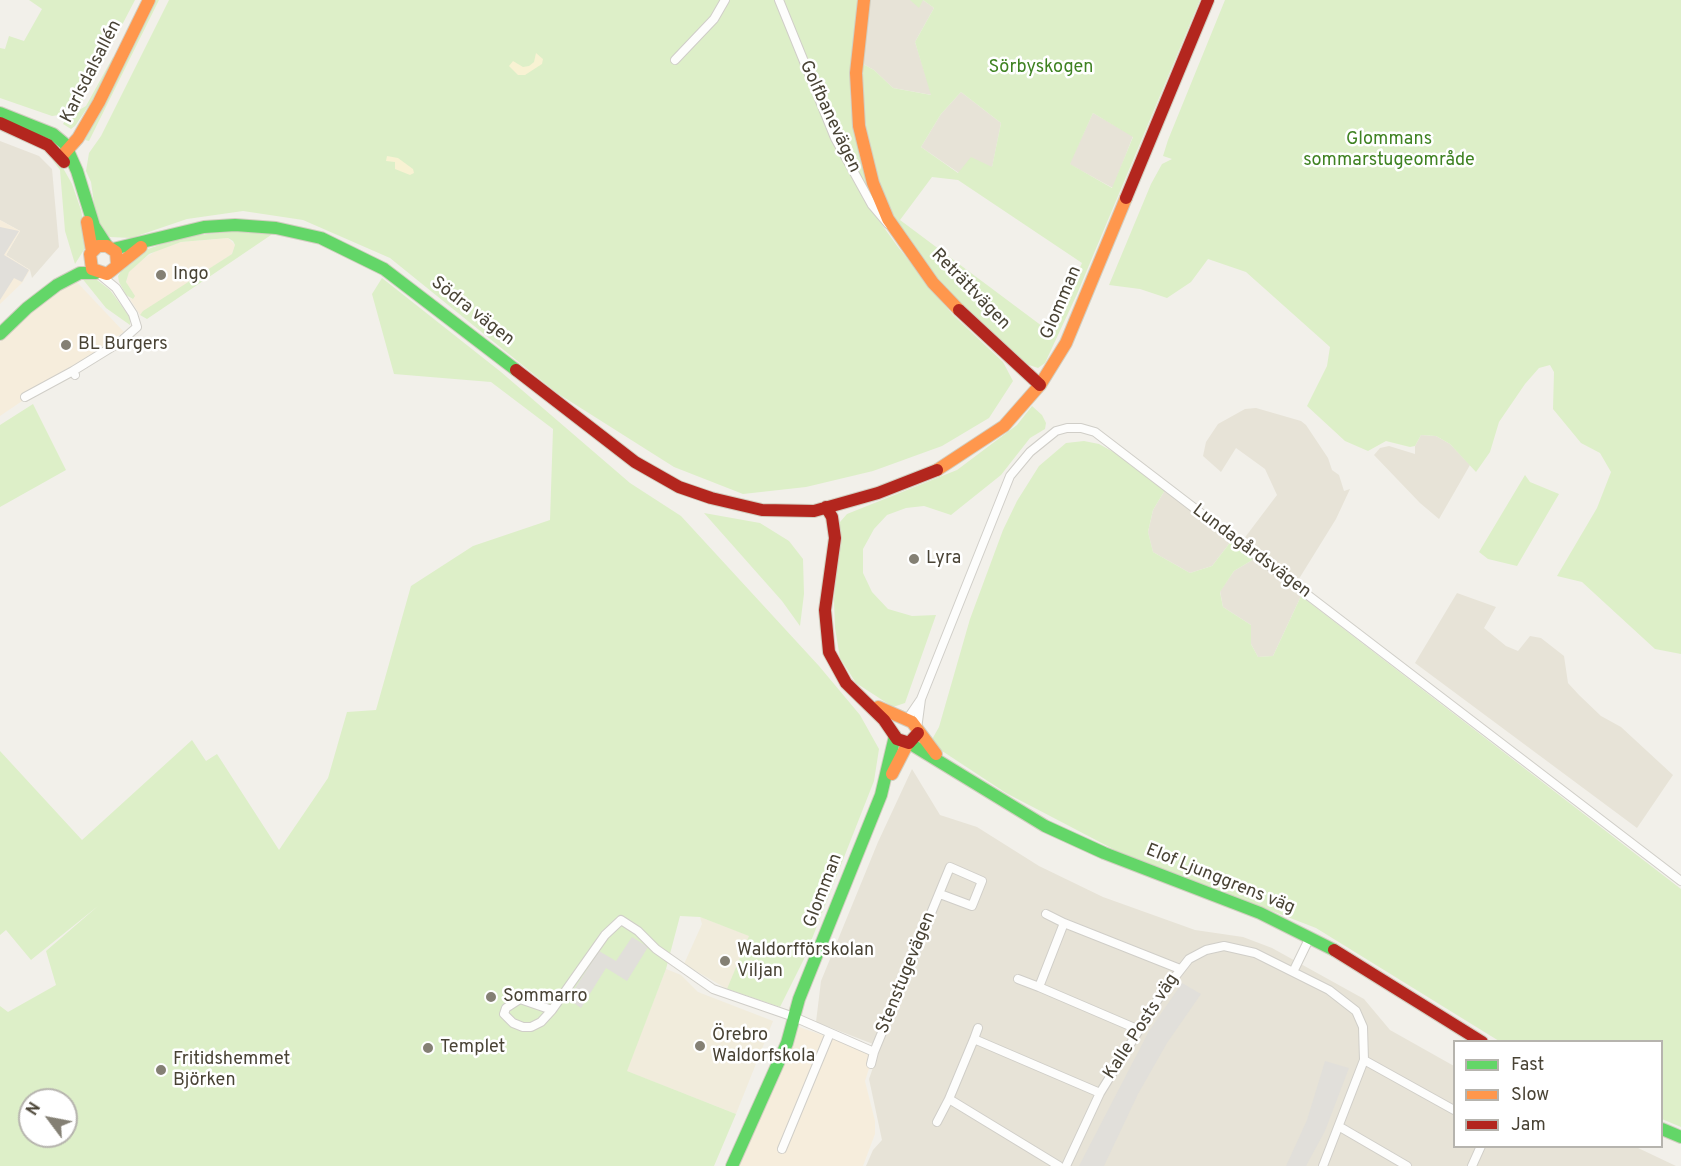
<!DOCTYPE html>
<meta charset="utf-8">
<style>
body{margin:0}
#map{position:relative;width:1681px;height:1166px;overflow:hidden;background:#f2f0ea;font-family:Overpass,sans-serif}
canvas{display:block}
.legend{position:absolute;left:1453px;top:1040px;width:210px;height:108px;box-sizing:border-box;background:#fff;border:2px solid #b6b4ae;margin:0;padding:8px 10px;list-style:none;font-size:18px;color:#494335}
.legend li{display:flex;align-items:center;gap:12px;height:30px}
.legend b{width:30px;border:2px solid #b6b4ae}
.north{position:absolute;left:18px;top:1088px;width:60px;height:60px;box-sizing:border-box;background:#fff;border:2px solid #b6b4ae;border-radius:50%;rotate:302deg;font-size:16px;font-weight:700;line-height:24px;text-align:center;color:#494335}
.north::after{content:'';display:block;margin:auto;width:21px;height:27px;background:#848074;clip-path:polygon(50% 0,100% 100%,50% 72%,0 100%)}
</style>
<div id="map">
<canvas width="1681" height="1166"></canvas>
<ul class="legend">
<li><b style="height:8px;background:#63d668"></b>Fast</li>
<li><b style="height:8px;background:#ff974d"></b>Slow</li>
<li><b style="height:8px;background:#b3261e"></b>Jam</li>
</ul>
<div class="north">N</div>
</div>
<script>
const c = document.querySelector('canvas').getContext('2d');
c.lineJoin = 'round';
function fill(path, color) { c.fillStyle = color; c.fill(path, 'evenodd'); }
const toPath = rows => new Path2D(rows.map(r => 'M' + r).join(''));
function trace(path, color, width, dash) { c.strokeStyle = color; c.lineWidth = width; c.lineCap = dash ? 'butt' : 'round'; c.setLineDash(dash || []); c.stroke(path); }
function write(font, color, halo, rows, align = 'center') {
  c.font = font + ' Overpass,sans-serif'; c.lineWidth = 5; c.setLineDash([]); c.textBaseline = 'middle'; c.strokeStyle = halo; c.fillStyle = color; for (const [text, x, y, turn = 0] of rows) {
    c.save(); c.translate(x, y); c.rotate((+turn || 0) * Math.PI / 180); c.textAlign = isNaN(turn) ? turn : align; if (halo) c.strokeText(text, 0, 0); c.fillText(text, 0, 0); c.restore();
  }
}
const residential = toPath([
 [868,0,923,0,934,8,915,42,932,95,893,88,874,70,861,63],
 [961,92,1001,123,992,168,959,173,921,147,941,114],
 [1093,113,1133,136,1113,188,1069,164],
 [0,141,39,156,52,169,59,247,32,278,30,270,6,255,20,231,0,220],
 [1256,408,1301,421,1306,425,1328,458,1332,470,1339,475,1344,491,1350,489,1336,519,1297,582,1243,540,1277,495,1265,469,1236,448,1221,472,1203,456,1206,442,1218,424,1245,409],
 [1421,435,1436,436,1450,444,1470,465,1439,519,1420,503,1374,455,1380,448,1389,446,1415,454,1415,446],
 [1165,490,1232,540,1212,566,1190,573,1153,552,1148,532,1153,510],
 [1254,559,1301,596,1273,656,1258,657,1251,644,1251,625,1223,607,1220,591,1234,571],
 [1457,593,1496,607,1484,628,1506,646,1518,651,1530,636,1541,638,1564,656,1568,683,1579,695,1601,716,1621,727,1673,775,1637,828,1415,663],
 [912,769,940,815,977,827,1039,866,1103,897,1195,930,1243,937,1272,948,1364,999,1390,1030,1454,1066,1454,1146,1636,1147,1676,1166,866,1166,873,1150,882,1140,869,1079,878,1053,873,1044,816,1022,821,981,878,842]
]);
const commercial = toPath([
 [0,220,20,231,6,255,30,270,22,283,0,304],
 [228,238,235,245,232,254,140,315,129,298,133,299,126,282,129,272,138,263,160,248,181,242],
 [74,279,124,332,0,416,0,342,29,313],
 [799,1027,874,1053,865,1081,875,1121,875,1134,863,1166,738,1166]
]);
const education = toPath([
 [700,917,767,942,727,989,684,964,702,924],
 [666,969,681,975,698,992,773,1021,736,1114,626,1071]
]);
const green = toPath([
 [29,0,135,0,83,100,59,115,52,116,0,98,0,48,5,49,9,36,24,41,42,9],
 [154,0,159,0,91,137,89,141,85,140],
 [169,0,858,0,850,96,853,124,865,177,882,216,853,176,872,211,898,247,953,315,1003,362,1013,381,989,418,942,446,873,471,806,487,743,494,674,467,557,393,390,258,303,220,243,211,187,219,131,238,110,237,103,232,96,217,91,182,86,171,89,153,101,136],
 [910,0,1200,0,1077,294,1045,363,1038,368,1023,363,971,318,915,256,880,196,862,118,861,63,874,70,893,88,931,95,915,42,934,8,923,0,919,8],
 [961,92,1001,123,992,167,971,157,958,173,921,147,941,114],
 [1093,113,1133,137,1112,188,1070,164],
 [932,177,958,180,1082,263,1050,332,900,220],
 [1225,0,1681,0,1681,654,1655,649,1582,582,1557,576,1597,508,1611,472,1600,453,1581,443,1553,409,1554,372,1550,365,1539,368,1525,384,1499,422,1490,452,1476,472,1450,444,1436,436,1421,435,1415,446,1410,447,1386,441,1368,451,1345,441,1307,406,1327,366,1330,347,1246,272,1208,259,1191,282,1167,298,1140,289,1109,285,1151,184,1162,164,1172,159,1163,156,1168,140],
 [113,57,114,61,100,89,75,126,71,129,63,124,67,117,69,120,75,116,74,113,86,106],
 [49,151,58,159,72,184,81,210,87,245,75,264,65,231,60,170,48,154],
 [252,230,272,232,271,235,147,319,140,315,143,311,232,254,235,245,233,241,228,238,181,242,149,254,129,272,126,282,135,296,133,299,126,295,119,282,118,276,125,265,145,250,186,236],
 [81,277,88,280,93,277,110,290,130,317,130,325,106,308],
 [382,278,501,372,630,483,681,516,819,666,860,715,879,749,874,781,804,959,780,1007,727,989,749,936,700,917,680,916,666,969,627,1071,736,1114,714,1166,0,1166,0,1006,8,1012,56,985,46,951,98,906,31,960,6,930,0,935,0,751,82,840,192,740,206,761,217,754,279,850,328,778,347,712,376,710,411,586,473,546,550,520,553,429,491,382,394,374,372,294],
 [30,1100,66,1100,66,1136,30,1136],
 [33,404,66,470,0,507,0,425],
 [1032,406,1042,415,1046,423,1045,429,1030,438,1001,475,951,515,924,506,906,508,887,515,874,529,863,549,863,573,872,592,888,609,912,616,936,615,905,703,893,707,856,683,840,658,835,628,834,600,840,522,847,514,957,470,1017,425],
 [1084,441,1099,444,1117,454,1165,490,1153,510,1148,532,1153,552,1190,573,1212,566,1232,540,1254,559,1234,571,1220,592,1223,607,1251,625,1251,644,1258,657,1273,656,1301,596,1681,889,1681,1127,1662,1119,1662,1042,1499,1041,1316,928,1117,851,1006,793,930,743,939,727,970,619,1003,530,1017,501,1039,466,1066,443],
 [1525,475,1530,482,1559,494,1517,566,1488,559,1479,552],
 [704,513,760,523,789,541,803,559,804,594,800,626,782,601]
]);
const sand = toPath([
 [536,53,543,59,542,64,525,75,518,75,509,66,513,61,523,67,529,66,534,62],
 [387,156,398,158,413,169,414,173,410,175,395,169,395,162,386,161]
]);
const parking = toPath([
 [0,227,19,231,4,255,29,270,22,282,14,278,0,300],
 [632,937,648,947,627,981,606,968,581,1008,568,999,599,951,616,961],
 [1182,983,1201,994,1167,1043,1138,1094,1104,1166,1079,1166,1149,1031],
 [1325,1061,1349,1068,1325,1131,1306,1166,1286,1166,1307,1120]
]);
const street = toPath([
 [779,0,835,138,872,205,888,224],
 [675,60,714,19,725,0],
 [73,371,120,342,137,327,133,314,116,288,99,274],
 [25,397,73,371,75,375],
 [906,721,921,699,1010,476,1030,452,1056,431,1067,428,1081,428,1095,432,1681,881],
 [917,729,921,699],
 [1046,914,1064,923],
 [1293,972,1310,937],
 [1018,979,1039,987],
 [552,1010,541,1022,531,1027,523,1027,513,1023,504,1014,506,1008,520,999,552,1010,605,935,621,920,638,931,656,949,713,989,794,1017,874,1052,950,867,982,881,972,906,940,894],
 [1137,1029,1039,987,1064,923,1180,969],
 [974,1039,978,1028],
 [1364,1060,1454,1110],
 [871,1064,874,1052],
 [937,1122,949,1099],
 [1340,1127,1407,1166],
 [782,1149,830,1033],
 [1059,1166,949,1099,974,1039,1100,1093],
 [1066,1166,1100,1093,1160,996,1189,959,1206,950,1224,946,1255,953,1329,990,1356,1011,1363,1027,1364,1060,1323,1166],
 [1472,1166,1481,1146]
]);
const fast = toPath([
 [0,113,53,134,65,144,77,171,94,226,107,246],
 [113,249,204,227,235,225,276,228,321,238,384,269,516,370],
 [0,334,27,308,57,285,80,273,96,273],
 [909,743,1045,826,1104,853,1260,913,1334,950],
 [1662,1129,1681,1137],
 [732,1166,787,1043,799,999,881,795,895,736]
]);
const slow = toPath([
 [864,0,856,73,859,126,873,183,888,219,933,283,959,310],
 [61,157,78,138,99,102,149,0],
 [87,222,92,251],
 [117,265,116,252,107,246,98,246,90,254,92,269,107,274,141,247],
 [937,470,1004,426,1040,385,1066,343,1126,198],
 [878,707,912,722,936,754],
 [892,774,908,743]
]);
const jam = toPath([
 [0,123,48,145,64,162],
 [1126,198,1208,0],
 [959,310,1040,385],
 [516,370,635,462,679,487,711,498,762,510,814,511,878,493,937,470],
 [826,507,832,517,835,538,825,610,829,652,846,683,884,720,897,739,909,743,918,733],
 [1334,950,1482,1042]
]);
const markers = [
 [161,275,6,"#848074"],
 [66,345,6,"#848074"],
 [914,559,6,"#848074"],
 [725,961,6,"#848074"],
 [491,997,6,"#848074"],
 [700,1046,6,"#848074"],
 [428,1048,6,"#848074"],
 [161,1070,6,"#848074"]
];
const parkNames = [
 ["Sörbyskogen",1041,68],
 ["Glommans",1389,140],
 ["sommarstugeområde",1389,161]
];
const streetNames = [
 ["Karlsdalsallén",92,72,-63],
 ["Golfbanevägen",829,117,65],
 ["Reträttvägen",970,290,46],
 ["Glomman",1062,303,-67],
 ["Södra vägen",472,312,38],
 ["Lundagårdsvägen",1251,552,37],
 ["Elof Ljunggrens väg",1220,880,22],
 ["Glomman",824,891,-69],
 ["Stenstugevägen",907,973,-68],
 ["Kalle Posts väg",1142,1027,-57]
];
const poiNames = [
 ["Ingo",173,275],
 ["BL Burgers",78,345],
 ["Lyra",926,559],
 ["Waldorfförskolan",737,951],
 ["Viljan",737,972],
 ["Sommarro",503,997],
 ["Örebro",712,1036],
 ["Waldorfskola",712,1057],
 ["Templet",440,1048],
 ["Fritidshemmet",173,1060],
 ["Björken",173,1081]
];
fill(residential, '#e7e3d7');
fill(commercial, '#f6eddc');
fill(education, '#f1ecdc');
fill(green, '#ddefc8');
fill(sand, '#f8f2d3');
fill(parking, '#e1dfda');
trace(street, '#d0cec8', 10);
trace(fast, '#d2cec0', 14);
trace(slow, '#d2cec0', 14);
trace(jam, '#d2cec0', 14);
trace(street, '#fdfdfc', 8);
trace(fast, '#63d668', 12);
trace(slow, '#ff974d', 12);
trace(jam, '#b3261e', 12);
for (const [x, y, r, color] of markers) { const dot = new Path2D(); dot.arc(x, y, r, 0, 2 * Math.PI); c.fillStyle = color; c.fill(dot); trace(dot, '#fff', 2); }
write('18px', '#3f8222', '#fff', parkNames);
write('18px', '#494335', '#fff', streetNames);
write('18px', '#494335', '#fff', poiNames, 'left');
</script>
